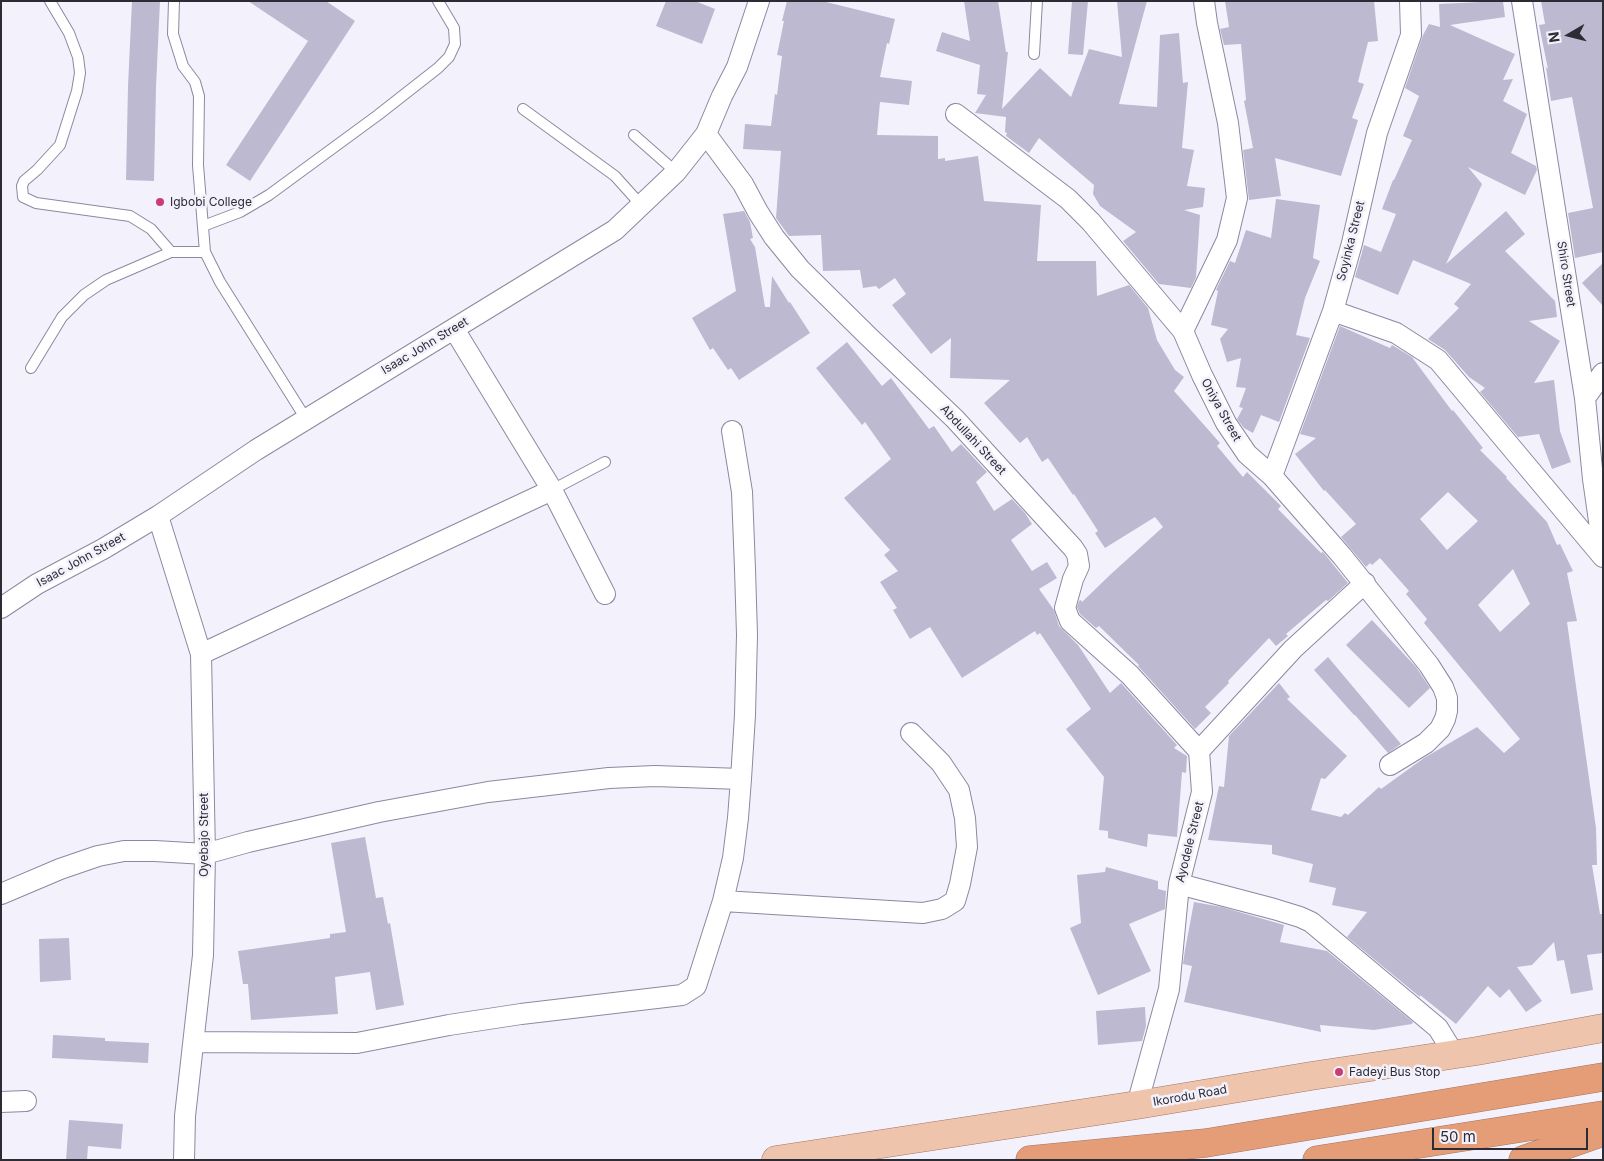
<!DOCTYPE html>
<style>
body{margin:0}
#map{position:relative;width:1604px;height:1161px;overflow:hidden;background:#f3f2fc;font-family:Inter,sans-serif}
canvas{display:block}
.frame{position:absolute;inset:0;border:2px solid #2d2c35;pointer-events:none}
.north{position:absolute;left:1544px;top:10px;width:50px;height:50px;-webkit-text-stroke:4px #f3f2fc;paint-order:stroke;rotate:262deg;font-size:14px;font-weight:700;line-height:20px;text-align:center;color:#2d2c35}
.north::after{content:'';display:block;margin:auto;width:18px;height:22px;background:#2d2c35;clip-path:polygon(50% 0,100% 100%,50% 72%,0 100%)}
.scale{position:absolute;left:1432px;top:1128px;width:156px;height:22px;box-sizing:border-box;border:2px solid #2d2c35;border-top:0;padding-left:6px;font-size:15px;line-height:18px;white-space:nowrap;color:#2d2c35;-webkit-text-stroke:4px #f3f2fc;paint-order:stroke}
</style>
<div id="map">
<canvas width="1604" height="1161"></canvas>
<div class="frame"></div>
<div class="north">N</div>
<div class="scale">50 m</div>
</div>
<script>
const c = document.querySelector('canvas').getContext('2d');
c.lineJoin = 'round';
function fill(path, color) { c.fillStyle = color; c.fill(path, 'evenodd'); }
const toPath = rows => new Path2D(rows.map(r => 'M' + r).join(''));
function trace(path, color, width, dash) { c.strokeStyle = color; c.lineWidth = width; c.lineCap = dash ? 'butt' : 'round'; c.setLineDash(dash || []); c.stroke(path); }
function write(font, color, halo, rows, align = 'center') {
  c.font = font + ' Inter,sans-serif'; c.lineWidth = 5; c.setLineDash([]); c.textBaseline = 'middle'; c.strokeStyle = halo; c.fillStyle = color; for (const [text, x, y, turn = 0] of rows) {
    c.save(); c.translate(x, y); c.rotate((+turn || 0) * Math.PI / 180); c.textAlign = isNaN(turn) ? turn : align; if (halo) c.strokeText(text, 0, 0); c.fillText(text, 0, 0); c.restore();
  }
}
const building = toPath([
 [132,1,160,1,156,87,154,181,126,180,128,86],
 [248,1,326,1,355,21,250,181,226,165,308,41],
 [666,1,695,1,715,9,702,44,656,26],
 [787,1,822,1,895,19,889,44,887,43,880,77,912,81,909,105,880,102,877,135,938,136,938,159,945,158,945,161,978,156,984,201,1041,205,1037,261,1096,261,1097,296,1129,285,1148,308,1157,340,1175,370,1184,377,1174,391,1220,443,1217,446,1243,477,1247,472,1281,506,1278,509,1321,553,1323,552,1348,583,1328,601,1326,600,1286,634,1288,636,1276,646,1269,638,1228,681,1229,683,1205,707,1211,713,1195,729,1138,666,1139,665,1099,626,1096,628,1080,614,1077,607,1079,601,1081,600,1082,602,1111,574,1163,527,1155,517,1105,548,1095,533,1098,531,1074,494,1073,495,1048,458,1042,462,1027,437,1020,443,984,403,1010,380,950,378,951,338,931,354,892,305,906,294,895,278,879,289,876,286,863,288,860,270,823,271,821,235,789,236,776,218,781,151,743,149,745,124,771,126,775,94,777,95,782,56,777,55,784,21,782,21],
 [964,1,998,1,1006,52,1008,52,1002,109,1040,68,1071,97,1089,49,1122,57,1117,1,1147,1,1119,104,1157,107,1160,35,1179,33,1183,83,1188,82,1182,148,1194,150,1187,186,1205,188,1203,207,1184,210,1200,215,1196,277,1191,288,1159,284,1123,241,1136,232,1100,206,1093,194,1094,185,1039,138,1029,153,1006,136,1007,133,1005,132,1006,117,975,113,986,95,977,94,980,65,936,51,942,32,970,41],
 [1072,1,1088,1,1083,55,1068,54],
 [1225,1,1374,1,1378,41,1368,42,1358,82,1364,84,1352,118,1358,120,1341,176,1275,158,1281,196,1249,200,1243,150,1253,148,1244,101,1246,100,1241,44,1224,45,1220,29,1229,27],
 [1503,1,1505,17,1450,25,1515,54,1503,80,1513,79,1503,101,1527,114,1511,153,1536,166,1537,170,1525,195,1468,167,1482,184,1446,264,1506,211,1525,234,1505,251,1555,301,1557,317,1529,321,1560,341,1534,383,1554,380,1560,431,1571,462,1552,469,1539,434,1518,437,1480,392,1485,388,1469,377,1445,350,1428,339,1459,308,1454,304,1471,284,1413,260,1398,295,1355,277,1364,245,1381,252,1396,214,1382,209,1393,180,1394,180,1412,140,1403,136,1419,96,1405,88,1423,35,1429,24,1440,27,1439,4],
 [1541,1,1603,1,1603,252,1575,258,1568,213,1593,208,1572,97,1551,101,1546,67,1548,69,1539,25,1545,24],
 [1276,199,1320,205,1313,258,1320,261,1305,298,1296,335,1310,338,1279,422,1261,415,1253,433,1244,428,1237,419,1243,408,1239,407,1246,388,1236,387,1241,358,1227,362,1220,339,1228,329,1211,325,1218,291,1216,290,1230,261,1235,263,1246,230,1271,238],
 [744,211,750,222,753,238,750,239,755,247,765,307,770,307,772,276,789,303,790,302,810,333,739,380,731,368,728,370,713,348,710,350,692,318,736,291,723,214],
 [1603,263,1603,306,1582,283],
 [1340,326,1390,348,1392,345,1412,357,1452,411,1453,410,1483,448,1480,450,1507,477,1506,478,1547,522,1557,545,1560,544,1573,571,1567,573,1577,621,1567,622,1596,828,1597,865,1592,865,1600,914,1603,914,1603,953,1587,955,1593,990,1571,994,1564,960,1557,961,1554,942,1532,965,1517,967,1542,1001,1526,1012,1509,989,1500,998,1488,986,1456,1024,1420,995,1420,997,1347,937,1367,912,1332,905,1336,888,1309,882,1313,864,1272,854,1272,845,1208,840,1219,786,1224,787,1229,736,1279,683,1290,697,1287,699,1347,756,1325,779,1321,778,1311,810,1341,817,1345,813,1348,815,1379,787,1381,789,1424,758,1477,727,1504,753,1520,739,1424,623,1427,619,1406,594,1409,591,1380,558,1372,565,1370,563,1366,567,1341,537,1356,524,1325,490,1324,491,1295,454,1316,438,1300,434],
 [1448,492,1478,521,1447,550,1420,519],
 [1513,569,1530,604,1500,632,1478,605],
 [847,342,882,386,891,378,929,429,934,426,952,452,961,444,987,472,976,482,994,511,1012,499,1025,513,1032,524,1011,540,1032,571,1047,562,1057,578,1039,589,1054,610,1059,626,1078,645,1110,693,1121,683,1177,745,1174,748,1187,756,1186,773,1182,772,1177,837,1148,834,1147,847,1108,838,1108,831,1099,830,1104,777,1066,729,1091,709,1040,633,1037,635,1035,631,962,678,930,627,910,639,893,610,897,608,880,582,898,571,884,555,890,550,844,498,891,459,865,422,862,425,816,368],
 [1372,620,1416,667,1430,688,1409,708,1346,645],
 [1328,657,1401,744,1388,753,1355,715,1354,715,1314,670],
 [365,837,376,898,383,897,388,924,390,923,404,1005,376,1010,370,972,335,977,338,1014,251,1020,248,984,243,984,238,951,330,938,330,934,346,932,331,843],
 [1106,867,1158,881,1158,889,1166,891,1165,909,1129,924,1151,971,1098,995,1070,928,1081,923,1077,875,1105,872],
 [1194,902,1222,907,1284,925,1280,942,1327,951,1413,1022,1412,1024,1374,1030,1320,1025,1321,1032,1184,1002,1192,966,1183,964,1185,950],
 [69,938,71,980,40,982,39,939],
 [1145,1007,1146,1026,1142,1041,1098,1045,1096,1011],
 [53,1035,105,1038,105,1041,149,1043,148,1063,52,1058],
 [69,1120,123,1124,121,1149,88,1146,87,1160,66,1160]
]);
const lane = toPath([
 [50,1,69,33,78,57,80,73,77,91,60,145,37,170,24,181,22,186,23,197,36,203,130,216,151,229,171,252],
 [174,1,173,34,183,66,195,82,199,96,198,165,205,252,220,282,306,419],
 [1034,54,1037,1],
 [523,109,615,176,641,205],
 [634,135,676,172],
 [203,226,240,212,269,195,378,115,438,68,449,57,455,44,454,28,438,1],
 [31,368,62,317,84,295,106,280,171,252,205,252],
 [552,490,605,462]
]);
const street = toPath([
 [1522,1,1585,398,1593,479,1603,549],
 [956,114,1068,199,1091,222,1183,331,1202,375,1226,423,1247,454,1272,476,1342,556,1429,665,1443,687,1447,698,1447,711,1445,719,1440,729,1426,743,1390,765],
 [706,134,743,184,758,212,774,237,800,269,869,337,955,419,1073,548,1077,554,1079,566,1073,579,1065,608,1070,621,1130,675,1199,751],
 [1333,311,1396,333,1438,360,1603,557],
 [454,329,552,490,605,594],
 [1183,331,1227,240,1237,198,1228,123,1207,23,1204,1],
 [1585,398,1603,373],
 [1272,476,1333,311,1352,243,1377,133,1411,35,1410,1],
 [158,516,201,654,205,854,203,955,185,1116,184,1160],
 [1,608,37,584,103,549,158,516,256,450,615,230,676,172,706,134,722,96,737,67,759,1],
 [201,654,552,490],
 [1179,884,1274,909,1300,917,1311,922,1438,1028,1454,1054],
 [1,894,60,869,98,856,124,851,155,851,205,854,248,842,379,812,488,792,609,778,655,776,741,779],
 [723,901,923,913,942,909,955,901,960,884,967,847,965,818,959,790,941,763,911,733],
 [194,1042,357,1043,449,1025,521,1014,682,995,696,986,723,901,733,858,738,818,741,779,745,715,747,635,745,569,742,492,732,431],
 [1,1102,26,1101],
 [1137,1105,1169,989,1179,884,1202,792,1199,751,1293,649,1365,583]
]);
const primary = toPath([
 [776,1160,1137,1105,1311,1076,1477,1051,1603,1028]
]);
const highway = toPath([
 [1030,1160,1206,1143,1603,1077],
 [1317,1160,1603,1115],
 [1523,1160,1603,1132]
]);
const markers = [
 [160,202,5,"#c83d75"],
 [1339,1072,5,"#c83d75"]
];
const poiNames = [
 ["Igbobi College",170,202],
 ["Fadeyi Bus Stop",1349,1072]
];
const streetNames = [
 ["Soyinka Street",1351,241,-76],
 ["Shiro Street",1566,274,81],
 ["Isaac John Street",425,346,-31],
 ["Oniya Street",1221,410,61],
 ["Abdullahi Street",973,440,47],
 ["Isaac John Street",81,560,-29],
 ["Oyebajo Street",204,835,-90],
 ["Ayodele Street",1190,842,-76],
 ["Ikorodu Road",1190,1096,-10]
];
fill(building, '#bcb9d1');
trace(lane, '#8b89a0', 12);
trace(street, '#8b89a0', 22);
trace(primary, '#a47560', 29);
trace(highway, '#a47560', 29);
trace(lane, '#fff', 10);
trace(street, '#fff', 20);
trace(primary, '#efc4ad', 28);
trace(highway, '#e49d77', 28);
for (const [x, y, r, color] of markers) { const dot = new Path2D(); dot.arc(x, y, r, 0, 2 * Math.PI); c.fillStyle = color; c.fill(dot); trace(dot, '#f3f2fc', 2); }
write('12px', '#2d2c35', '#f3f2fc', poiNames, 'left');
write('12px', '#2d2c35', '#f3f2fc', streetNames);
</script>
